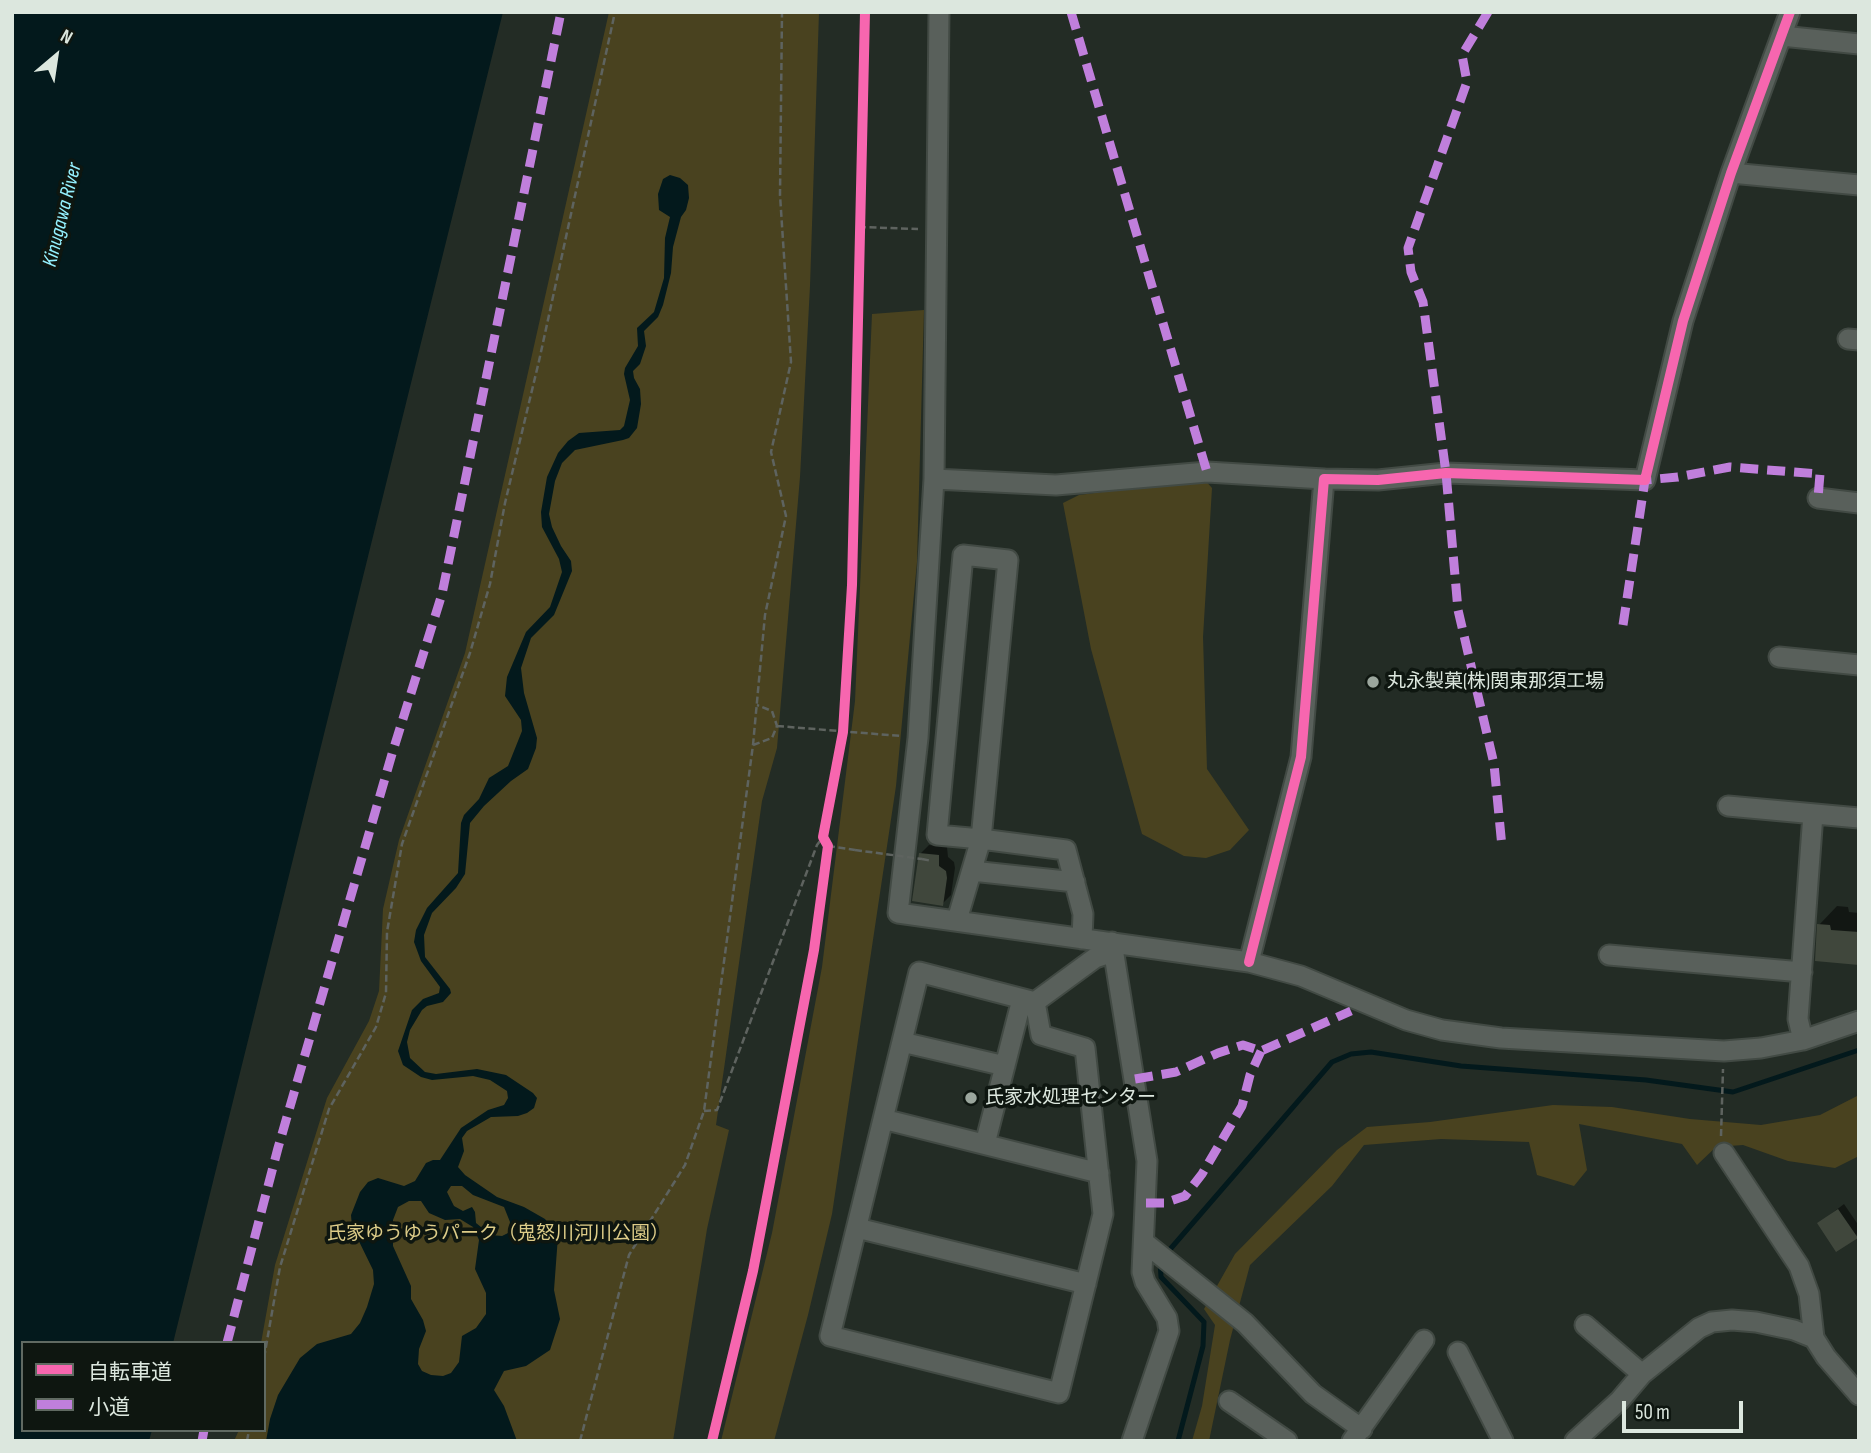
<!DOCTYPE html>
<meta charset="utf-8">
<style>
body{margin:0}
#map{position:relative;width:1871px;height:1453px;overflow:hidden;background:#232c25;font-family:"Sofia Sans Condensed","Noto Sans JP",sans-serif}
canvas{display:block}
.frame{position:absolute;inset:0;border:14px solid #dce7de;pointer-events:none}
.legend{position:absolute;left:21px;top:1341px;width:245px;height:91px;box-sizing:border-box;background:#0e1610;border:2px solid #606a62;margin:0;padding:9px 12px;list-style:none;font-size:21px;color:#dce7de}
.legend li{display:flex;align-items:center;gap:14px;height:35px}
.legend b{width:35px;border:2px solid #606a62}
.north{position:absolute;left:21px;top:21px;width:70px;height:70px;-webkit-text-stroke:5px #0e1610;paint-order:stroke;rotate:29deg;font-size:19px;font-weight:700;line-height:28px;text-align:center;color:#dce7de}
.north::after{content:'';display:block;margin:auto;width:24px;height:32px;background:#dce7de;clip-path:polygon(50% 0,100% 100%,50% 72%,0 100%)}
.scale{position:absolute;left:1622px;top:1401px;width:121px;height:32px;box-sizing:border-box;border:4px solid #dce7de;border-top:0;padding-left:9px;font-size:21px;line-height:24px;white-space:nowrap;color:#dce7de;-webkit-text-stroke:5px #0e1610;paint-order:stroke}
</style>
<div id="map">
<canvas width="1871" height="1453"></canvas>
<div class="frame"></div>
<ul class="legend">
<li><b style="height:9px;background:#f766af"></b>自転車道</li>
<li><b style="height:9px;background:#c07fdc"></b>小道</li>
</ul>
<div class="north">N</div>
<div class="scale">50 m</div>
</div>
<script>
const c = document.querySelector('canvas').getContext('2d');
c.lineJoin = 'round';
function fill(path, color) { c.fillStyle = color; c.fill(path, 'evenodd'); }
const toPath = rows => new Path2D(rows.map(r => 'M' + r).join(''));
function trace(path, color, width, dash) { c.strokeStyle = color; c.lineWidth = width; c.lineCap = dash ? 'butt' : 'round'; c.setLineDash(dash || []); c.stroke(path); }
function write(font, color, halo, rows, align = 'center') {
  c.font = font + ' "Sofia Sans Condensed","Noto Sans JP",sans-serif'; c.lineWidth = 7; c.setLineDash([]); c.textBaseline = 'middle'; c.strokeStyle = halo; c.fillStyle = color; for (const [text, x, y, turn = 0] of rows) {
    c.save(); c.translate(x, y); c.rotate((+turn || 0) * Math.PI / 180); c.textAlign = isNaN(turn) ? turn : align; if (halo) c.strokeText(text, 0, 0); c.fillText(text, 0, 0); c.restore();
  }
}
const green = toPath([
 [609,12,819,12,810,286,800,477,777,748,762,801,716,1125,729,1130,707,1229,673,1441,234,1441,239,1430,264,1430,264,1343,261,1343,275,1265,327,1098,369,1021,379,991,383,909,399,840,465,653],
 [924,310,917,562,896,786,832,1214,808,1315,774,1441,721,1441,772,1233,822,967,855,701,872,314],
 [1204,479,1212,488,1203,637,1207,769,1249,830,1230,850,1206,858,1184,856,1142,834,1091,649,1063,503,1079,495],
 [1859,1095,1859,1156,1835,1168,1788,1161,1743,1145,1716,1147,1697,1165,1682,1144,1579,1124,1587,1170,1574,1186,1537,1175,1529,1142,1441,1139,1364,1145,1332,1186,1250,1265,1230,1340,1209,1441,1192,1441,1202,1406,1215,1325,1204,1309,1235,1254,1337,1150,1367,1127,1430,1122,1553,1105,1612,1107,1690,1119,1761,1125,1820,1115]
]);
const water = toPath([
 [12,12,503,12,173,1343,23,1343,23,1430,152,1430,149,1441,12,1441],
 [670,175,680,178,688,185,689,198,686,210,681,217,673,247,671,273,663,305,658,317,644,331,646,346,640,364,633,371,634,378,640,389,641,404,637,428,629,438,623,440,575,450,562,463,555,481,549,514,552,527,561,546,571,561,572,571,554,615,531,638,521,668,524,693,537,738,536,748,528,769,511,781,484,806,470,823,465,874,456,888,432,913,424,935,425,957,450,989,451,993,443,1002,427,1006,422,1010,410,1030,407,1042,410,1058,425,1072,436,1074,477,1069,506,1075,533,1093,537,1098,534,1108,527,1113,518,1116,491,1117,467,1131,462,1138,464,1151,458,1167,465,1175,497,1197,524,1207,545,1219,558,1236,554,1290,560,1319,550,1350,526,1366,504,1371,494,1390,504,1406,517,1441,266,1441,270,1419,278,1395,300,1358,317,1344,351,1334,360,1323,367,1307,374,1284,373,1270,352,1227,351,1215,360,1192,368,1182,378,1178,404,1186,415,1181,426,1163,433,1160,440,1160,461,1128,488,1110,504,1105,508,1098,507,1091,490,1080,473,1076,432,1080,421,1077,403,1065,398,1051,412,1010,423,999,439,993,440,987,421,961,414,942,416,930,427,908,458,873,461,823,464,815,479,799,489,778,508,766,522,731,521,720,505,696,507,677,526,632,550,607,562,572,559,559,542,527,541,512,547,477,558,453,568,441,579,433,620,430,624,426,630,400,624,374,625,368,638,346,637,328,654,312,664,278,665,238,670,217,659,210,658,194,663,179],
 [451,1186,462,1186,473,1195,504,1207,510,1222,508,1233,502,1236,491,1235,476,1223,475,1212,472,1207,463,1211,454,1206,447,1192],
 [409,1201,421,1201,429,1213,445,1220,460,1219,473,1227,479,1240,475,1269,486,1293,486,1314,476,1328,462,1336,459,1362,451,1373,443,1376,431,1375,422,1371,418,1364,419,1349,426,1331,423,1320,411,1299,411,1286,393,1246,393,1220,398,1207]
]);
const shadow = toPath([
 [929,845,947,847,948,857,954,862,955,868,951,895,942,904,920,854],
 [1837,906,1848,907,1849,912,1859,913,1859,963,1819,925],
 [1844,1204,1859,1226,1856,1237,1819,1223]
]);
const stream = toPath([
 [1166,1254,1332,1062,1351,1054,1371,1052,1461,1066,1646,1080,1733,1092,1859,1050],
 [1160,1261,1161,1277,1204,1322,1203,1346,1178,1441]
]);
const building = toPath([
 [919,853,939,855,939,866,946,871,947,878,943,906,912,901],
 [1817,924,1830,925,1831,930,1859,932,1859,965,1815,961],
 [1838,1209,1858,1238,1836,1252,1817,1223]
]);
const path = toPath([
 [859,227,918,229],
 [777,726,901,736],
 [753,745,772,738,777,726,772,711,757,705],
 [828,846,855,850],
 [922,859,932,861],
 [704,1111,717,1110,817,845,823,837],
 [1721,1136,1723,1069],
 [264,1358,280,1267,329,1109,376,1027,386,993,387,932,402,844,470,653,490,584,505,503,539,361,615,12],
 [247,1441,249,1430],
 [580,1441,629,1255,685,1165,704,1111,753,745,765,615,786,516,771,452,791,362,780,195,782,12],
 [712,1441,753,1271,814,950,828,846,823,837,843,732,852,585,865,12]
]);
const minor = toPath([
 [939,12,934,479,918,738,898,913,1249,962,1301,976,1406,1020,1442,1030,1501,1038,1724,1051,1761,1048,1803,1040,1859,1021],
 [1782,36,1859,44],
 [1731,173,1859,185],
 [1848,339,1859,340],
 [934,479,1056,485,1207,472,1324,479],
 [1818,498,1859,503],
 [1779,657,1859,665],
 [1728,806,1859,818],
 [972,871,1075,882],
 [957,920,981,839,937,835,963,555,1008,560,981,839,1066,850,1083,914,1082,939],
 [1112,942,1147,1161,1142,1272,1145,1282,1167,1318,1169,1331,1132,1441],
 [1609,955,1802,972],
 [1249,962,1301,757,1324,479,1378,480,1446,473,1645,480,1683,321,1731,173,1790,12],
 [1035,1002,1041,1035,1085,1048,1103,1214,1059,1393,830,1336,919,972,1035,1002,1095,958,1113,952],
 [1803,1040,1798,1019,1813,814],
 [902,1042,1005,1066],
 [883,1119,1099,1173],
 [985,1144,1022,999],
 [1724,1153,1799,1266,1809,1294,1814,1338,1826,1357,1859,1395],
 [857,1228,1086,1284],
 [1145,1243,1245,1323,1313,1394,1362,1429],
 [1585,1325,1642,1374],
 [1458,1352,1503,1441],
 [1229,1401,1287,1441],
 [1352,1441,1424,1340],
 [1575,1441,1620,1400,1642,1374,1699,1328,1712,1322,1732,1320,1756,1322,1794,1330,1814,1338]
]);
const pathBridge = toPath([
 [855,850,922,859]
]);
const quiet = toPath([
 [1071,12,1207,472],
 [1488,12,1462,55,1467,82,1408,248,1411,272,1423,302,1446,473,1458,610,1494,764,1502,847],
 [1623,625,1645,480,1678,477,1730,467,1820,474,1818,498],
 [1135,1079,1176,1072,1218,1053,1243,1045,1261,1051,1351,1011],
 [1146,1203,1164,1203,1185,1196,1202,1174,1242,1106,1250,1075,1261,1051],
 [227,1343,278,1148,392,754,442,594,561,12],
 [202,1441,204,1430]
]);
const cycleway = toPath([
 [1249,962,1301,757,1324,479,1378,480,1446,473,1645,480,1683,321,1731,173,1790,12],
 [712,1441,753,1271,814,950,828,846,823,837,843,732,852,585,865,12]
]);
const markers = [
 [1373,682,7,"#9ba69d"],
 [971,1098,7,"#9ba69d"]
];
const poiNames = [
 ["丸永製菓(株)関東那須工場",1387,682],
 ["氏家水処理センター",985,1098]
];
const parkNames = [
 ["氏家ゆうゆうパーク（鬼怒川河川公園）",498,1234]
];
const waterNames = [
 ["Kinugawa River",63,215,-76]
];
fill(green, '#49421f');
fill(water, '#03191c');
fill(shadow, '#0007');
trace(stream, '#03191c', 5);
fill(building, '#40473c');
trace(minor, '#424a44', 23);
trace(path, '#5e635f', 2.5, [7, 3.5]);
trace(minor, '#59605b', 19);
trace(pathBridge, '#5e635f', 2.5, [7, 3.5]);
trace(quiet, '#c07fdc', 9, [18, 9]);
trace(cycleway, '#f766af', 10);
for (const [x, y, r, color] of markers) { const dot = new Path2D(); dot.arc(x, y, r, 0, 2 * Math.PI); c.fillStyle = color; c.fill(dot); trace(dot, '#0e1610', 2.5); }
write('19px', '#dce7de', '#0e1610', poiNames, 'left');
write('19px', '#dc8', '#0e1610', parkNames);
write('italic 21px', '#95f1ff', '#0e1610', waterNames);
</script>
